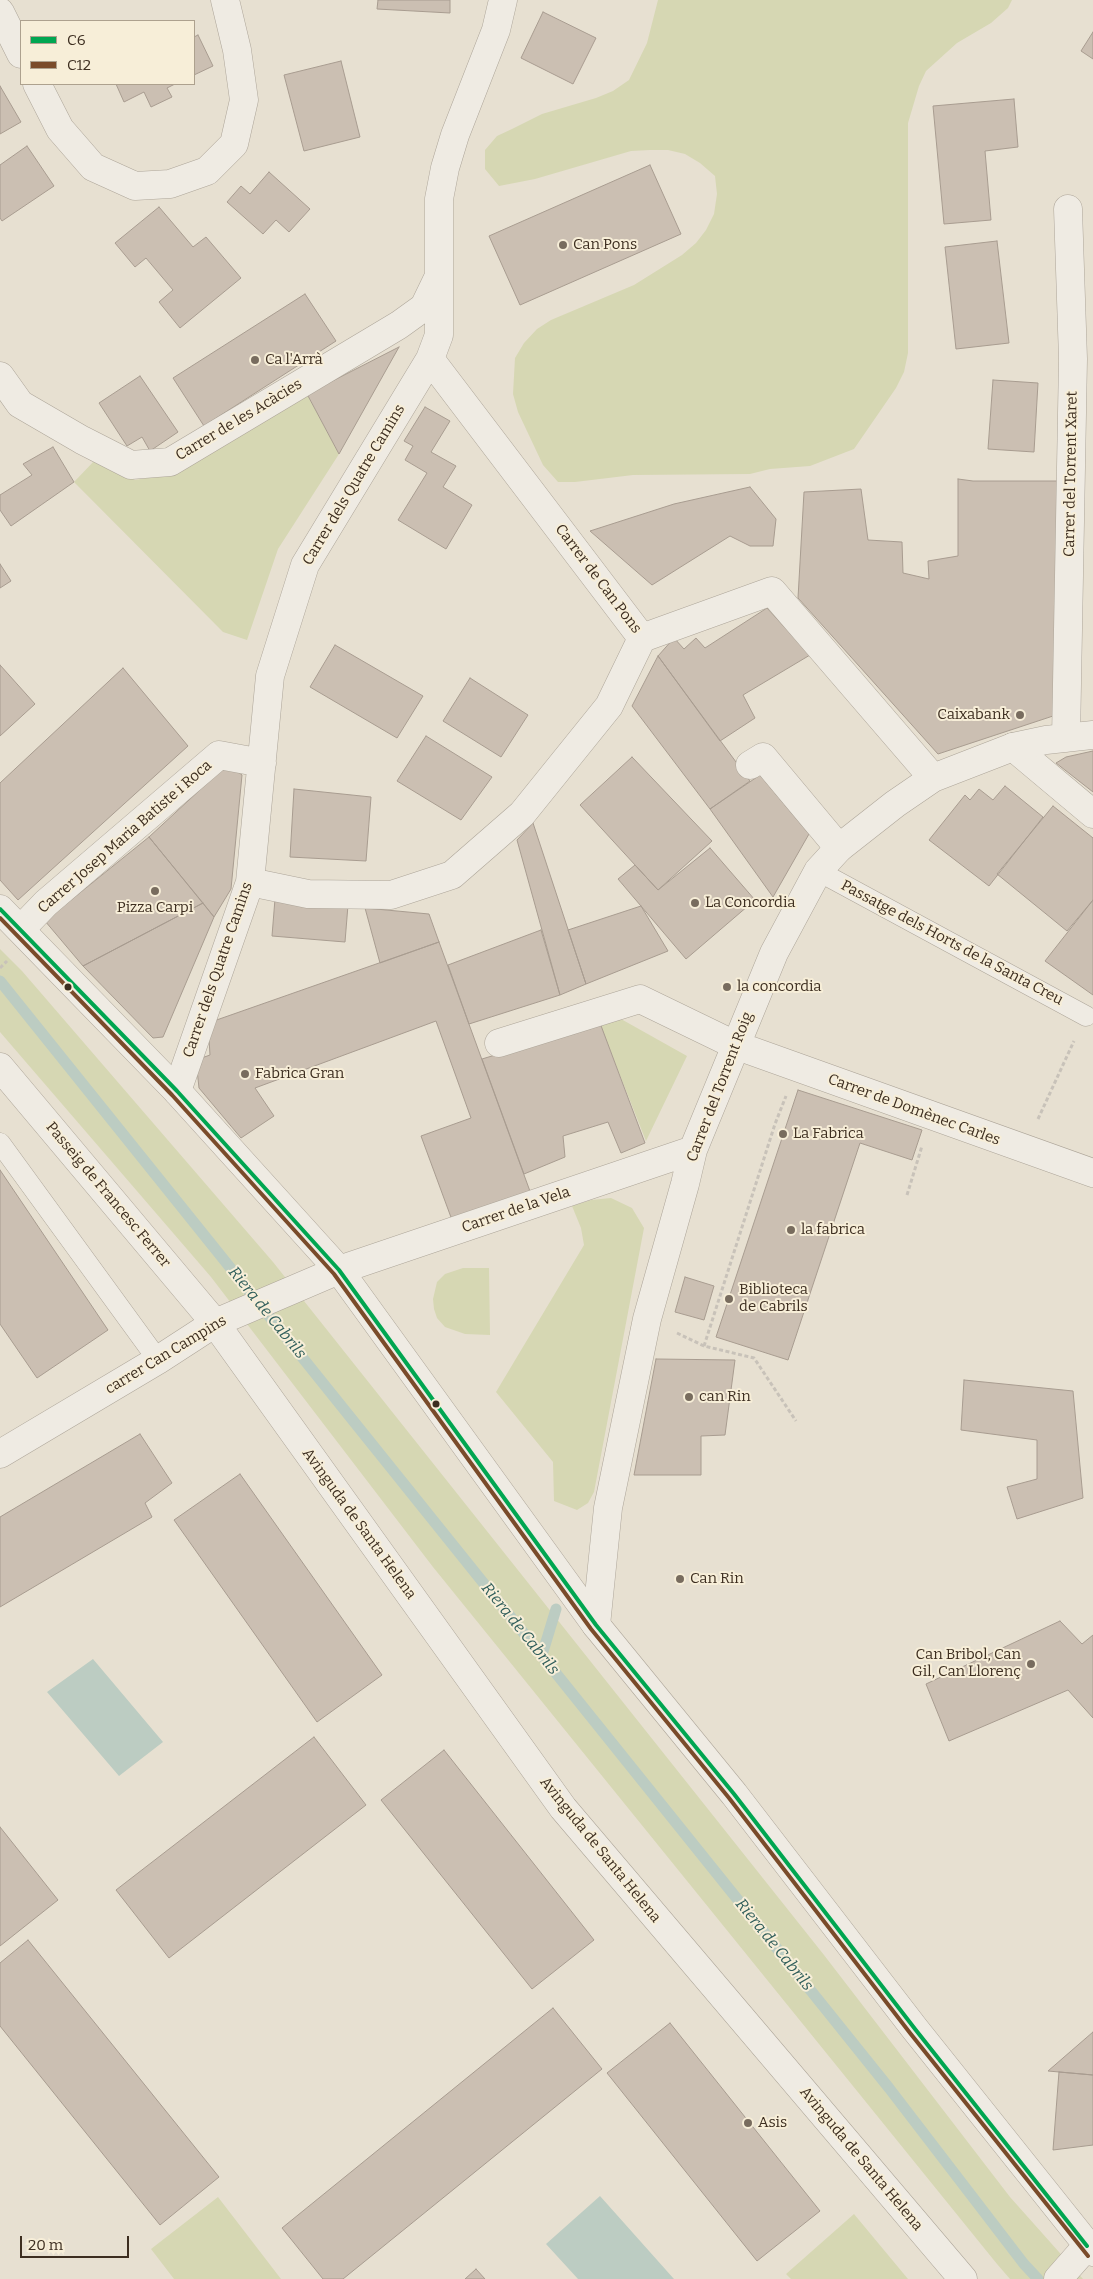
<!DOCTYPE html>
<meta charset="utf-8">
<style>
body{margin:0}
#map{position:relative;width:1093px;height:2279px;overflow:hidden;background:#e7e0d1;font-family:Bitter,serif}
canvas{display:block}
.legend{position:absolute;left:20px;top:20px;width:175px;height:65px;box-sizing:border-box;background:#f7eed8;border:1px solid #ada18e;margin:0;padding:6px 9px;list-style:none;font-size:15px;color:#3d2e20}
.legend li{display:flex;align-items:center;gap:10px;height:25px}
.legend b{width:25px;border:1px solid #ada18e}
.scale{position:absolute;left:20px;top:2236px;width:109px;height:22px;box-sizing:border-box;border:2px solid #3d2e20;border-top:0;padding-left:6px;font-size:15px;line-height:18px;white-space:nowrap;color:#3d2e20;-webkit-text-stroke:4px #f7eed8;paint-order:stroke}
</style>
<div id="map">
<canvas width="1093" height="2279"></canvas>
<ul class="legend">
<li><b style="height:6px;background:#00a651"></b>C6</li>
<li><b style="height:6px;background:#7a4b2a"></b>C12</li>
</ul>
<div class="scale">20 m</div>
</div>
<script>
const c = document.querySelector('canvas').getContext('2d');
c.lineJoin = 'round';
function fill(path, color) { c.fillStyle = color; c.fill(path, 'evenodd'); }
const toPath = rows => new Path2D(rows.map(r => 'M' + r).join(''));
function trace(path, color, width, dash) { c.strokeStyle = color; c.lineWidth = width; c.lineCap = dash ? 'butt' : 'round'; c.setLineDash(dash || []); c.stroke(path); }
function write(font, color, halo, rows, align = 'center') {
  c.font = font + ' Bitter,serif'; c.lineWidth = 4; c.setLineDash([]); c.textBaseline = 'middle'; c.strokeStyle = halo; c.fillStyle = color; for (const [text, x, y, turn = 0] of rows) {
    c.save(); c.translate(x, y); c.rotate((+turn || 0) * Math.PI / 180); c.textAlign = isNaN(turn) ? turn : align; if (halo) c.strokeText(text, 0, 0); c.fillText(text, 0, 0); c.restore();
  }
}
const green = toPath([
 [658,0,1012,0,1008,8,991,23,957,43,926,71,919,86,908,123,908,353,904,372,896,388,854,449,810,466,770,469,750,474,633,475,575,482,558,482,543,465,518,412,513,394,515,358,524,343,537,329,551,320,634,285,682,255,696,243,706,230,714,214,717,194,715,176,700,163,685,154,668,150,650,150,631,151,535,179,499,186,485,169,485,150,497,136,512,129,542,114,596,98,613,91,629,80,647,43],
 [307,394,339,454,278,549,247,640,223,632,74,482,96,459,135,480,178,472],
 [0,949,22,971,273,1262,824,1955,1010,2197,1083,2279,1010,2279,997,2264,433,1567,211,1277,0,1032],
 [621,1019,687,1056,646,1141,600,1025],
 [611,1198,632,1208,644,1228,594,1492,588,1503,577,1510,554,1501,553,1462,496,1392,584,1245,581,1228,572,1206,591,1200],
 [463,1268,489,1268,490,1335,465,1334,445,1327,437,1318,434,1309,433,1299,437,1282,445,1274],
 [218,2197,281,2279,174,2279,151,2249],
 [854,2214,908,2279,791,2279,786,2274]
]);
const water = toPath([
 [93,1659,163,1742,119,1776,47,1692],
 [600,2196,674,2279,578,2279,546,2244]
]);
const stream = toPath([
 [0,981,889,2088,1024,2264,1038,2279],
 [542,1655,556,1609]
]);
const building = toPath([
 [378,0,450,0,450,13,377,9,378,0],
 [543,12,596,38,573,84,521,58,543,12],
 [1093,32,1093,59,1081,51,1093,32],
 [198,35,213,66,194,75,194,37,198,35],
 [341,61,360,137,304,151,284,75,341,61],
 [116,84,175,84,167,88,172,97,151,107,144,92,124,102,116,84],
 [0,86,21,122,0,134,0,86],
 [1014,99,1018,147,985,151,991,220,944,224,933,106,1014,99],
 [27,146,54,186,2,221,0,218,0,165,27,146],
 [650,165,681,234,520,305,489,236,650,165],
 [269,172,310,209,289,232,276,220,263,234,227,202,241,186,250,194,269,172],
 [159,207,193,247,206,237,241,278,180,328,159,302,173,290,146,258,135,267,115,243,159,207],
 [997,241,1009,343,956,349,945,247,997,241],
 [305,294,336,341,204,426,173,378,305,294],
 [399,347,339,454,307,394,399,347],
 [140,376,178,432,150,451,142,437,127,446,99,403,140,376],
 [993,380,1038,383,1034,452,988,449,993,380],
 [425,407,450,421,431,452,456,466,443,487,472,505,446,549,398,520,427,473,405,460,413,446,404,441,425,407],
 [53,447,74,482,11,526,0,510,0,495,32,475,23,464,53,447],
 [958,479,973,481,1058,481,1053,716,938,754,798,598,804,492,861,489,868,540,902,542,903,573,929,579,928,561,958,556,958,479],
 [750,487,776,519,773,546,750,546,730,536,652,585,590,531,674,504,750,487],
 [0,564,11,581,0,588,0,564],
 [767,608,810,655,743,695,755,718,720,741,658,656,674,638,684,649,696,638,705,648,767,608],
 [335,645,423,696,397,738,310,687,335,645],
 [658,656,750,781,710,809,632,706,658,656],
 [0,665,35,704,0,736,0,665],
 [123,668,188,746,18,900,0,880,0,783,123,668],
 [470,678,528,715,501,757,443,721,470,678],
 [426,736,492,777,461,820,397,781,426,736],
 [1093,751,1093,792,1056,763,1066,757,1093,751],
 [632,757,712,841,658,890,580,805,632,757],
 [228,764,242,775,231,889,214,917,149,837,228,764],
 [760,775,809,834,773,897,710,809,760,775],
 [1005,786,1043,817,989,886,929,840,965,795,970,800,979,789,993,800,1005,786],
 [294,789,371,797,366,861,290,857,294,789],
 [1053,806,1093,838,1093,900,1067,931,997,874,1053,806],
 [533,823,586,984,560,995,517,840,533,823],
 [149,837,203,903,83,966,45,921,149,837],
 [710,848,755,900,686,959,618,879,635,865,658,890,710,848],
 [275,899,348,905,345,942,272,936,275,899],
 [1093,900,1093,995,1045,961,1093,900],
 [203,903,214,917,163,1037,153,1038,83,966,203,903],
 [641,906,668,951,586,984,568,930,641,906],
 [365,908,429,914,439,942,380,963,365,908],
 [541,930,560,995,469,1024,448,965,541,930],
 [439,942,531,1194,452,1220,421,1136,471,1118,436,1021,255,1088,274,1116,241,1138,199,1088,196,1060,210,1055,208,1023,439,942],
 [600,1023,645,1143,621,1153,608,1122,563,1136,565,1157,524,1174,482,1059,600,1023],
 [798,1090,922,1130,912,1160,860,1143,788,1360,716,1337,798,1090],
 [0,1170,108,1330,37,1378,0,1324,0,1170],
 [685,1277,714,1286,704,1320,675,1312,685,1277],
 [656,1359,735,1360,725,1435,701,1436,701,1475,634,1475,656,1359],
 [964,1380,1073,1391,1083,1498,1017,1519,1007,1487,1037,1479,1037,1440,961,1430,964,1380],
 [140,1434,172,1483,145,1503,152,1517,0,1607,0,1517,140,1434],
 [240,1474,382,1675,317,1722,174,1520,240,1474],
 [1060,1621,1082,1644,1093,1635,1093,1718,1068,1690,949,1741,926,1684,1060,1621],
 [314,1737,366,1805,169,1958,116,1890,314,1737],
 [444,1750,594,1940,532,1989,381,1800,444,1750],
 [0,1827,58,1900,0,1946,0,1827],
 [28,1940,219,2177,160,2225,0,2026,0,1963,28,1940],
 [553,2008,602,2069,343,2279,323,2279,282,2228,553,2008],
 [670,2023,820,2211,757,2261,607,2073,670,2023],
 [1093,2032,1093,2075,1048,2071,1093,2032],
 [1059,2072,1093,2075,1093,2145,1053,2150,1059,2072],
 [476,2269,485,2279,465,2279,476,2269]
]);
const path = toPath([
 [0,968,7,961],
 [1038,1119,1074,1041],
 [907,1195,922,1146],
 [677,1333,704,1346,754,1358,796,1421],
 [704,1346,775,1124,786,1096]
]);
const service = toPath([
 [818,871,1086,1016],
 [0,1143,158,1360]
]);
const pedestrian = toPath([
 [1013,747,1093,814],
 [750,765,763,757,839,848],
 [499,1043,640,999,735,1045]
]);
const minor = toPath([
 [0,12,21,54],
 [37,84,60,129,93,167,135,186,170,184,207,171,234,144,244,100,237,50,225,0],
 [430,359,642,638,772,591,933,778],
 [0,376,20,404,82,440,131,465,170,462,399,325,424,307,438,278],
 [1066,738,1073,359,1068,209],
 [250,882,308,894,391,895,452,875,522,814,609,706,642,638],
 [21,929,46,903,219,755,262,763],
 [735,1045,1093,1173],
 [0,1067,215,1323,563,1808,963,2279],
 [177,1091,250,882,270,676,305,565,430,359,439,335,439,199,445,168,455,135,496,30,503,0],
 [0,1454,158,1360,215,1323,339,1270,693,1150],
 [596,1625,608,1508,647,1319,685,1184,693,1150,774,953,818,871,839,848,895,804,933,778,1013,747,1046,740,1093,735]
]);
const tertiary = toPath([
 [0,909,177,1091,339,1270,596,1625,734,1794,915,2029,1093,2252],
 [1058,2279,1087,2246]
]);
const bus1 = toPath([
 [0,909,177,1091,339,1270,596,1625,734,1794,915,2029,1087,2246]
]);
const bus2 = toPath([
 [0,918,172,1095,334,1274,591,1629,729,1798,910,2033,1088,2256]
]);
const markers = [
 [563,245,5,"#786c5e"],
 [255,360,5,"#786c5e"],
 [1020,715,5,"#786c5e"],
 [155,891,5,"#786c5e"],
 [695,903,5,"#786c5e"],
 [68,987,4.5,"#3d2e20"],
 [727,987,5,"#786c5e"],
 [245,1074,5,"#786c5e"],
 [783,1134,5,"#786c5e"],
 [791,1230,5,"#786c5e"],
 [729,1299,5,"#786c5e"],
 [689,1397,5,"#786c5e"],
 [436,1404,4.5,"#3d2e20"],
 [680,1579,5,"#786c5e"],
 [1031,1664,5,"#786c5e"],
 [748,2123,5,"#786c5e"]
];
const poiNames = [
 ["Can Pons",573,245],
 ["Ca l'Arrà",265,360],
 ["Caixabank",1010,715,"right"],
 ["La Concordia",705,903],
 ["Pizza Carpi",155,908,"center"],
 ["la concordia",737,987],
 ["Fabrica Gran",255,1074],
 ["La Fabrica",793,1134],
 ["la fabrica",801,1230],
 ["Biblioteca",739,1290],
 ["de Cabrils",739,1307],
 ["can Rin",699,1397],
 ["Can Rin",690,1579],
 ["Can Bribol, Can",1021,1655,"right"],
 ["Gil, Can Llorenç",1021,1672,"right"],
 ["Asis",758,2123]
];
const streetNames = [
 ["Carrer de les Acàcies",239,420,-31],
 ["Carrer del Torrent Xaret",1071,474,-89],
 ["Carrer dels Quatre Camins",354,485,-59],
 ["Carrer de Can Pons",598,579,53],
 ["Carrer Josep Maria Batiste i Roca",125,837,-41],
 ["Passatge dels Horts de la Santa Creu",952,943,28],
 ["Carrer dels Quatre Camins",218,970,-71],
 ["Carrer del Torrent Roig",720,1087,-69],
 ["Carrer de Domènec Carles",914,1110,20],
 ["Passeig de Francesc Ferrer",108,1195,50],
 ["Carrer de la Vela",516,1210,-19],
 ["carrer Can Campins",166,1355,-31],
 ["Avinguda de Santa Helena",359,1524,54],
 ["Avinguda de Santa Helena",600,1850,51],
 ["Avinguda de Santa Helena",861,2159,50]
];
const waterNames = [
 ["Riera de Cabrils",267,1313,51],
 ["Riera de Cabrils",520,1629,51],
 ["Riera de Cabrils",774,1945,51]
];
fill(green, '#d6d7b3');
fill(water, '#bcccc2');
trace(stream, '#bcccc2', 11);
fill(building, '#cbbfb2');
trace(building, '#a89c90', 1);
trace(service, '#ada599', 21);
trace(pedestrian, '#ada599', 29);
trace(minor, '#ada599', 29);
trace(tertiary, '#ada599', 29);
trace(path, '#c8c2b9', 3, [4, 2.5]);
trace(service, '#efebe3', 20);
trace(pedestrian, '#efebe3', 28);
trace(minor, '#efebe3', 28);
trace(tertiary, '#efebe3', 28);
trace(bus1, '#00a651', 4);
trace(bus2, '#7a4b2a', 4);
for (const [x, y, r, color] of markers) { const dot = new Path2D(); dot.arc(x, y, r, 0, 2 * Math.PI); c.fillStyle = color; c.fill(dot); trace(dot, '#f7eed8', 2); }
write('15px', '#3d2e20', '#f7eed8', poiNames, 'left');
write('15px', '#3d2e20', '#f7eed8', streetNames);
write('italic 16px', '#2f5d5a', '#f7eed8', waterNames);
</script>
